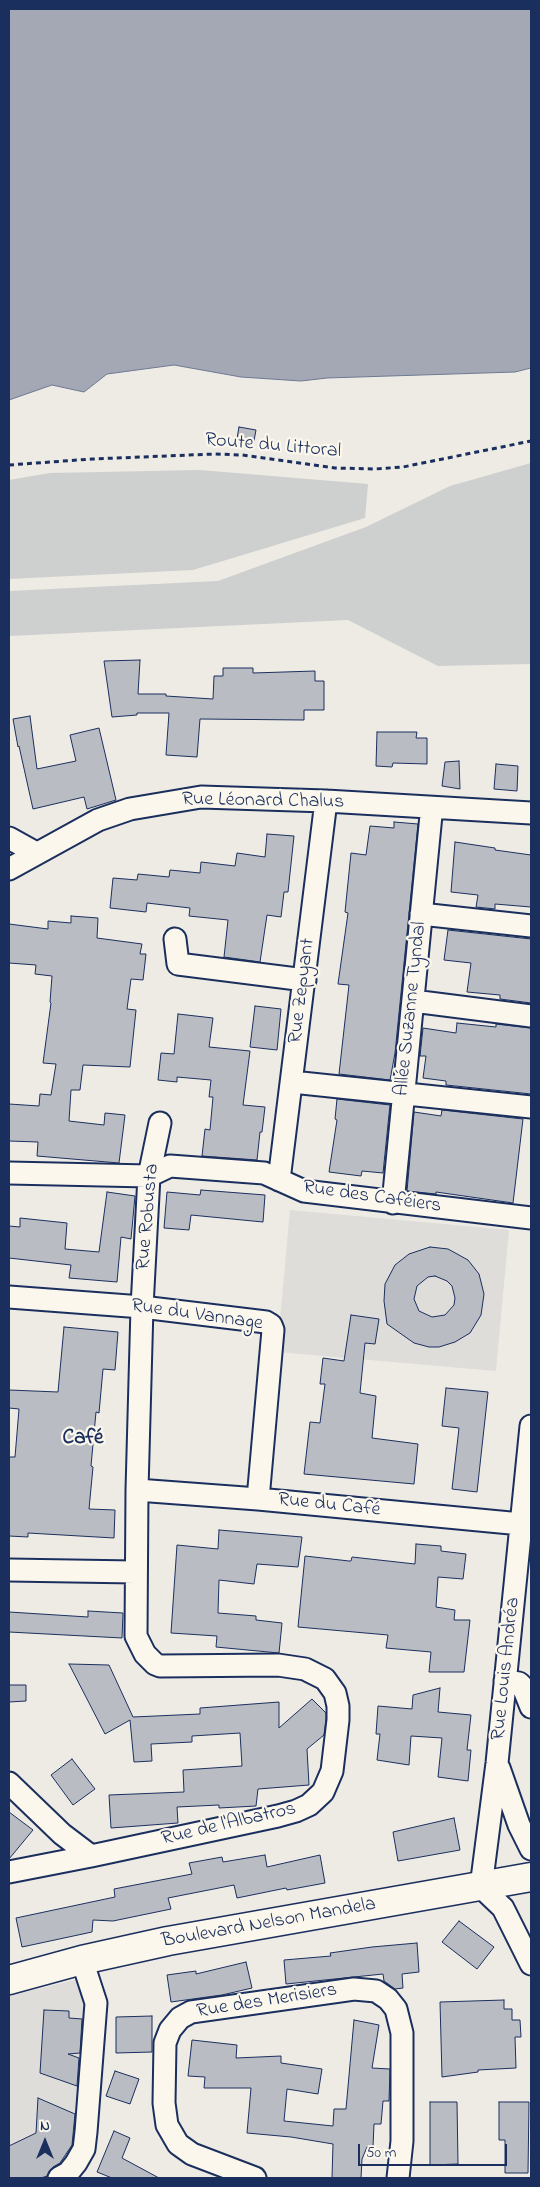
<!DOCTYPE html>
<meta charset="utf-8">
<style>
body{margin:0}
#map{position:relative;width:540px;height:2187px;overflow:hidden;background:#eeebe4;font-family:"Indie Flower",sans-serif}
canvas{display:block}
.frame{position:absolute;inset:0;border:10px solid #1b2f5e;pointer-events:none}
.north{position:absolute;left:20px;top:2117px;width:50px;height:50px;-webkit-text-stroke:4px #fbf7ec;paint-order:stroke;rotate:0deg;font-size:14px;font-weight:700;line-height:20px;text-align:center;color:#1b2f5e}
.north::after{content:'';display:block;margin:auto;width:18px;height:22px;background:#1b2f5e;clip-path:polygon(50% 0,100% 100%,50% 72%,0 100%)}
.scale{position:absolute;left:358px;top:2144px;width:149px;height:22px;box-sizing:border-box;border:2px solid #1b2f5e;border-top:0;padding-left:6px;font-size:15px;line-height:18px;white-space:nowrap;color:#1b2f5e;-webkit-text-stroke:4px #fbf7ec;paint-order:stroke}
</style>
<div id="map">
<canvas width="540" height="2187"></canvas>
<div class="frame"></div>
<div class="north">N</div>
<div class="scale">50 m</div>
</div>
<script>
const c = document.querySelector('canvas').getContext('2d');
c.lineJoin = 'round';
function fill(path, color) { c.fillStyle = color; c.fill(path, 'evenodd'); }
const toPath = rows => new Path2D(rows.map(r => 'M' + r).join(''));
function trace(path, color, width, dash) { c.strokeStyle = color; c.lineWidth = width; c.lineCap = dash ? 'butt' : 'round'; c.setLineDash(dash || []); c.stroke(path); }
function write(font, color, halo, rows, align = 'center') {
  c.font = font + ' "Indie Flower",sans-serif'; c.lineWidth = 4.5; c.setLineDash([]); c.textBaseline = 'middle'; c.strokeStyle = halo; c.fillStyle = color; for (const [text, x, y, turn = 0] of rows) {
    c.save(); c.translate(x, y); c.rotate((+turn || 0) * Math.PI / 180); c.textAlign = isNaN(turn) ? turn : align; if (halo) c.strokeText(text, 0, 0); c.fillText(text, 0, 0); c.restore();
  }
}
const built = toPath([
 [290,1210,509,1230,496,1371,277,1352],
 [99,1974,101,1993,73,2178,9,2178,9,1996]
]);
const green = toPath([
 [531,463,531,664,438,666,348,620,9,636,9,591,218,581,366,527,450,486],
 [200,470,368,484,365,518,193,570,9,579,9,480,50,473]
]);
const water = toPath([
 [9,9,531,9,531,368,515,372,327,378,301,381,241,377,174,365,107,374,84,392,52,385,9,400,9,9]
]);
const building = toPath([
 [239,427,256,430,253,446,236,444,239,427],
 [140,660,138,694,166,694,166,696,213,699,214,676,223,676,223,668,253,668,253,673,315,671,315,681,324,681,324,710,304,710,304,720,200,719,197,757,166,755,169,713,137,713,137,715,112,717,104,661,140,660],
 [30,716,37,769,76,761,70,735,99,728,116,800,87,809,84,797,33,809,19,746,18,747,13,719,30,716],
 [377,732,417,732,416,738,427,738,427,764,393,763,392,767,376,766,377,732],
 [459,761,460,789,442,786,445,762,459,761],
 [496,764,518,766,517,791,494,789,496,764],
 [394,822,418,824,395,1053,390,1080,339,1074,349,985,338,984,348,913,345,912,351,853,366,855,370,826,394,828,394,822],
 [267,834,294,836,288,892,284,892,281,917,267,915,260,962,224,957,228,920,189,916,190,908,147,903,146,912,110,908,113,878,137,880,138,874,169,877,170,870,200,873,201,862,235,866,237,853,265,857,267,834],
 [455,842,495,848,495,850,531,855,531,907,495,904,495,909,476,907,478,895,451,892,455,842],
 [71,916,98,918,97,938,142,944,140,954,146,954,143,980,131,979,127,1009,136,1010,130,1067,83,1065,80,1090,71,1090,69,1121,104,1125,105,1113,125,1115,119,1163,37,1156,38,1142,9,1141,9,1104,39,1106,40,1094,51,1095,56,1064,43,1063,51,1003,50,1002,52,976,35,974,36,965,9,963,9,924,48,929,48,921,71,923,71,916],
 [448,930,531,939,531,1003,500,999,500,995,467,992,471,963,444,960,448,930],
 [255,1006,281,1009,277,1050,250,1047,255,1006],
 [178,1014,213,1018,209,1047,250,1051,243,1105,265,1107,262,1132,260,1132,257,1160,202,1156,205,1129,210,1130,213,1097,209,1097,211,1080,177,1077,177,1082,158,1080,161,1053,174,1054,178,1014],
 [457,1023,496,1027,496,1024,531,1028,531,1094,446,1085,446,1081,423,1078,426,1056,420,1056,423,1028,456,1033,457,1023],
 [337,1099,390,1105,383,1173,362,1171,361,1176,329,1172,337,1120,335,1119,337,1099],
 [442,1110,523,1119,513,1203,436,1192,436,1194,407,1191,414,1112,441,1116,442,1110],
 [201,1190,265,1195,263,1222,191,1215,189,1230,164,1228,167,1192,200,1195,201,1190],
 [107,1192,135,1196,131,1239,121,1237,117,1282,69,1278,71,1265,9,1258,9,1226,20,1227,20,1218,67,1223,65,1249,99,1252,107,1192],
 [430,1247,448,1249,468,1260,479,1274,484,1294,481,1315,470,1333,455,1342,439,1347,429,1347,414,1343,387,1324,384,1301,385,1284,395,1265,409,1254,430,1247],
 [435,1276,447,1281,452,1286,455,1298,454,1305,445,1315,432,1317,419,1311,414,1299,417,1286,428,1277,435,1276],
 [351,1315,379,1319,375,1344,365,1343,360,1393,376,1396,372,1438,418,1444,414,1484,304,1474,310,1422,320,1423,325,1384,320,1384,323,1358,344,1361,351,1315],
 [64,1327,118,1332,115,1370,103,1369,99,1413,96,1412,91,1466,93,1467,89,1509,115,1510,114,1538,28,1533,28,1537,9,1536,9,1457,15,1457,19,1409,9,1408,9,1390,58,1392,64,1327],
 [446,1388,488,1392,477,1492,452,1489,459,1428,442,1426,446,1388],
 [219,1530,302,1537,298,1567,257,1564,254,1584,219,1580,218,1613,256,1616,256,1620,282,1623,279,1653,216,1647,217,1636,171,1633,177,1545,218,1549,219,1530],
 [416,1544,441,1546,441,1551,466,1554,463,1579,438,1577,436,1607,455,1610,454,1620,470,1620,464,1672,429,1672,431,1652,386,1648,388,1635,298,1627,305,1556,349,1561,351,1561,352,1557,415,1564,416,1544],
 [88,1611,123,1613,122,1638,9,1632,9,1612,88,1617,88,1611],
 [69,1664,109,1665,133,1717,200,1714,200,1708,279,1702,279,1728,312,1699,326,1713,326,1719,324,1735,307,1749,309,1785,258,1789,256,1806,219,1808,219,1805,177,1807,178,1823,111,1828,109,1795,184,1792,183,1770,242,1766,240,1733,192,1736,192,1742,151,1744,152,1761,134,1762,130,1720,105,1734,69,1664],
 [9,1685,26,1685,26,1701,9,1702,9,1685],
 [440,1688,438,1712,471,1715,467,1750,471,1750,468,1781,438,1777,442,1738,411,1736,409,1765,377,1760,380,1734,376,1734,378,1706,412,1709,413,1695,440,1688],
 [72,1759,95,1789,73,1805,51,1775,72,1759],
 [9,1812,33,1830,9,1859,9,1812],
 [454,1818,460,1850,398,1861,393,1832,454,1818],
 [265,1855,267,1867,320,1855,325,1883,287,1890,286,1888,237,1898,234,1885,168,1898,171,1909,113,1921,93,1920,92,1932,22,1947,16,1918,115,1897,114,1889,192,1874,189,1863,222,1857,223,1862,265,1855],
 [459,1921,494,1947,477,1969,442,1942,459,1921],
 [417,1943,419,1972,402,1974,403,1988,395,1989,384,1981,383,1974,286,1984,284,1960,331,1956,330,1953,372,1947,417,1943],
 [246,1962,252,1988,222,1995,171,2002,167,1975,196,1971,196,1974,246,1962],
 [504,2000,504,2009,512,2009,512,2020,520,2020,521,2037,515,2037,516,2068,478,2070,478,2072,442,2077,440,2002,504,2000],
 [44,2010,69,2011,69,2018,82,2019,80,2053,68,2054,79,2058,77,2086,40,2073,44,2010],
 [152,2016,152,2052,116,2053,116,2017,152,2016],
 [354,2020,379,2025,372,2068,390,2069,389,2101,383,2101,381,2124,374,2124,373,2147,367,2147,362,2159,361,2178,332,2178,333,2144,291,2137,247,2133,251,2088,204,2088,205,2077,188,2076,192,2040,237,2045,236,2058,281,2056,281,2063,322,2069,318,2094,287,2089,284,2121,333,2126,334,2109,346,2109,354,2020],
 [115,2071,139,2079,130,2104,106,2096,115,2071],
 [38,2098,75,2114,72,2145,60,2163,53,2167,47,2176,41,2178,9,2178,9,2146,36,2133,38,2098],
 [430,2102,457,2102,458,2164,430,2165,430,2102],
 [499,2102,529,2102,528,2173,505,2173,505,2140,499,2140,499,2102],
 [114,2131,130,2138,122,2158,159,2178,112,2178,97,2172,114,2131]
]);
const path = toPath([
 [9,465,92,459,215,454,242,455,335,468,375,469,403,467,531,441]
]);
const minor = toPath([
 [9,838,36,853],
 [9,869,98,820,130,809,201,797,326,801,531,813],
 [421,914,531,926],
 [175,939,178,964,305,980],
 [413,1001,531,1016],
 [292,1082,531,1107],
 [9,1173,149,1176,170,1166,264,1173,304,1191,531,1218],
 [279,1180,326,801],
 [393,1203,431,815],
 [9,1297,142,1307,266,1322,271,1325,273,1330,258,1499],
 [531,1426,497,1763,481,1887,503,1908,531,1964],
 [137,1490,258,1499,521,1524],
 [9,1570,135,1572],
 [505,1681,519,1683,523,1687,531,1707],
 [499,1768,519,1825,531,1849],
 [9,1783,62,1834,91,1856,278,1816,296,1811,309,1805,323,1792,332,1771,338,1720,338,1706,335,1693,325,1679,305,1669,278,1665,160,1666,155,1664,145,1654,136,1636,137,1490,142,1307,149,1176,160,1123],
 [9,1872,91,1856],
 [59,2178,68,2173,76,2163,84,2149,86,2132,96,2003,82,1960],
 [255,2178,192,2154,178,2144,167,2125,164,2103,165,2043,170,2030,180,2018,191,2012,354,1989,376,1991,388,1999,396,2009,402,2033,402,2141,398,2178]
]);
const major = toPath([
 [9,1980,82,1960,168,1941,531,1877]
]);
const streetNames = [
 ["Route du Littoral",273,447,5],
 ["Rue Léonard Chalus",263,802,1],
 ["Rue Zepyant",303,991,-83],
 ["Allée Suzanne Tyndal",412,1009,-84],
 ["Rue des Caféiers",372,1198,8],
 ["Rue Robusta",149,1217,-85],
 ["Rue du Vannage",197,1316,8],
 ["Rue du Café",329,1506,6],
 ["Rue Louis Andréa",507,1669,-84],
 ["Rue de l'Albatros",229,1825,-13],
 ["Boulevard Nelson Mandela",269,1924,-10],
 ["Rue des Merisiers",267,2002,-9]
];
const neighbourhoodNames = [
 ["Café",83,1440]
];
fill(built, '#deddda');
fill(green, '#cecfcf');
fill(water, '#a3a8b4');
trace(water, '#6d7892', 1);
fill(building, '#b9bcc3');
trace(building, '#1b2f5e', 1);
trace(minor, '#1b2f5e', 25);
trace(major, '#1b2f5e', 31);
trace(path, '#1b2f5e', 3, [5, 4]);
trace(minor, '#fbf7ec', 21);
trace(major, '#fbf7ec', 28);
write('20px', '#1b2f5e', '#fbf7ec', streetNames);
write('bold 21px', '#1b2f5e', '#fbf7ec', neighbourhoodNames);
</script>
